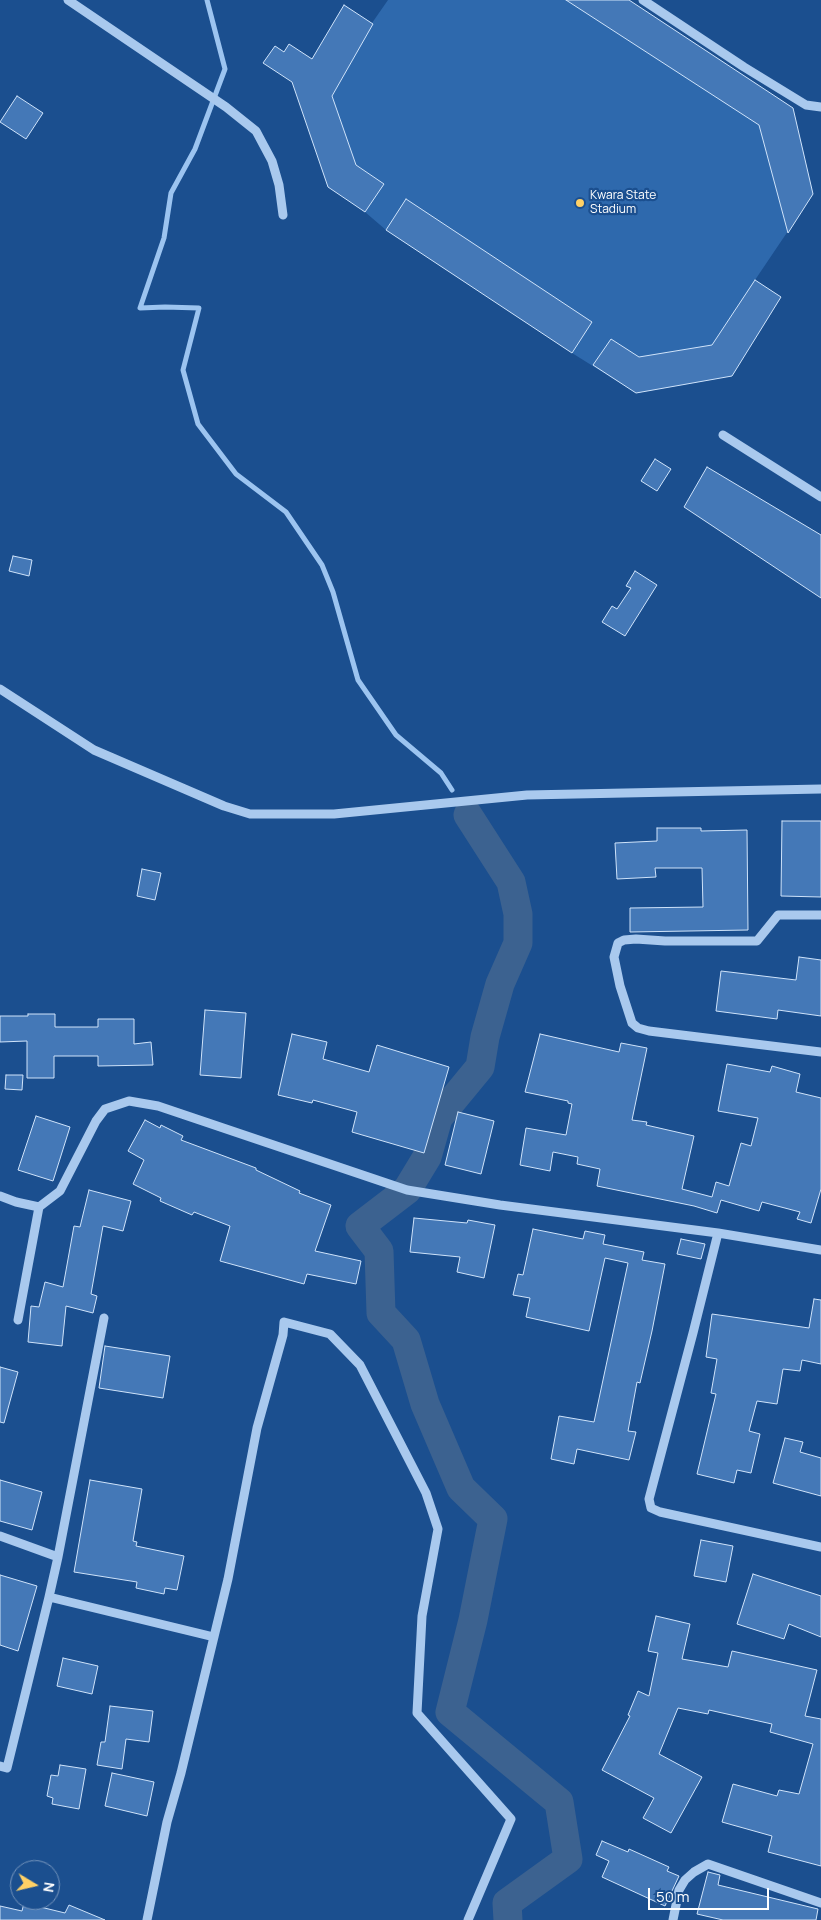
<!DOCTYPE html>
<style>
body{margin:0}
#map{position:relative;width:821px;height:1920px;overflow:hidden;background:#1b4f8f;font-family:Manrope,sans-serif}
canvas{display:block}
.north{position:absolute;left:10px;top:1860px;width:50px;height:50px;box-sizing:border-box;background:#1b4f8f;border:1px solid #7695bc;border-radius:50%;rotate:99deg;font-size:14px;font-weight:700;line-height:20px;text-align:center;color:#fff}
.north::after{content:'';display:block;margin:auto;width:18px;height:22px;background:#ffd166;clip-path:polygon(50% 0,100% 100%,50% 72%,0 100%)}
.scale{position:absolute;left:648px;top:1888px;width:121px;height:22px;box-sizing:border-box;border:2px solid #fff;border-top:0;padding-left:6px;font-size:15px;line-height:18px;white-space:nowrap;color:#fff;-webkit-text-stroke:4px #1b4f8f;paint-order:stroke}
</style>
<div id="map">
<canvas width="821" height="1920"></canvas>
<div class="north">N</div>
<div class="scale">50 m</div>
</div>
<script>
const c = document.querySelector('canvas').getContext('2d');
c.lineJoin = 'round';
function fill(path, color) { c.fillStyle = color; c.fill(path, 'evenodd'); }
const toPath = rows => new Path2D(rows.map(r => 'M' + r).join(''));
function trace(path, color, width, dash) { c.strokeStyle = color; c.lineWidth = width; c.lineCap = dash ? 'butt' : 'round'; c.setLineDash(dash || []); c.stroke(path); }
function write(font, color, halo, rows, align = 'center') {
  c.font = font + ' Manrope,sans-serif'; c.lineWidth = 4.5; c.setLineDash([]); c.textBaseline = 'middle'; c.strokeStyle = halo; c.fillStyle = color; for (const [text, x, y, turn = 0] of rows) {
    c.save(); c.translate(x, y); c.rotate((+turn || 0) * Math.PI / 180); c.textAlign = isNaN(turn) ? turn : align; if (halo) c.strokeText(text, 0, 0); c.fillText(text, 0, 0); c.restore();
  }
}
const green = toPath([
 [388,0,629,0,793,108,813,194,755,280,781,297,732,376,636,393,572,353,386,230,365,212,328,187,295,90,344,5,372,23]
]);
const stream = toPath([
 [207,0,225,69,195,149,171,193,164,238,140,308,165,307,199,308,183,370,198,424,236,474,286,512,322,565,333,592,358,680,396,735,441,773,452,790]
]);
const river = toPath([
 [468,815,511,882,518,914,518,943,500,984,485,1037,480,1067,438,1118,427,1157,407,1190,360,1226,379,1251,381,1313,406,1340,425,1404,461,1488,493,1519,473,1620,450,1712,559,1802,568,1859,507,1903,508,1920]
]);
const building = toPath([
 [566,0,629,0,793,108,813,194,788,233,759,125,566,0],
 [344,5,373,24,332,96,356,165,384,184,365,212,328,187,292,82,263,63,275,46,284,52,289,44,312,59,344,5],
 [17,96,43,113,26,139,0,122,17,96],
 [406,199,592,322,572,353,386,230,406,199],
 [755,280,781,297,732,376,636,393,593,365,611,339,639,357,712,345,755,280],
 [655,459,671,469,657,491,641,481,655,459],
 [707,467,821,535,821,598,684,507,707,467],
 [13,556,32,560,29,576,9,571,13,556],
 [635,571,657,585,625,636,602,622,612,606,617,609,631,588,626,586,635,571],
 [782,821,821,821,821,897,781,896,782,821],
 [657,828,701,828,701,831,747,830,748,930,630,932,630,908,703,907,702,868,655,868,656,877,617,879,615,843,657,841,657,828],
 [142,869,161,873,155,900,137,896,142,869],
 [799,957,821,960,821,1016,778,1010,777,1019,716,1011,721,971,796,980,799,957],
 [205,1010,246,1013,241,1078,200,1075,205,1010],
 [28,1014,55,1014,55,1027,98,1027,98,1019,134,1019,134,1044,151,1042,153,1065,98,1066,98,1056,54,1056,54,1078,27,1078,27,1041,0,1042,0,1016,28,1016,28,1014],
 [292,1034,327,1042,323,1059,369,1072,377,1045,449,1067,424,1153,352,1132,357,1112,313,1100,312,1103,278,1095,292,1034],
 [540,1034,619,1052,621,1043,647,1048,632,1120,647,1122,646,1125,694,1136,682,1189,712,1197,716,1182,729,1186,741,1143,751,1146,758,1118,718,1111,727,1064,770,1072,772,1066,800,1074,796,1092,821,1098,821,1189,811,1223,797,1219,800,1212,762,1202,759,1211,721,1200,717,1213,694,1206,597,1186,600,1169,577,1164,578,1157,553,1152,550,1171,520,1165,526,1128,566,1135,572,1104,568,1103,568,1101,525,1092,540,1034],
 [6,1075,23,1075,22,1090,5,1089,6,1075],
 [458,1112,494,1121,481,1174,445,1165,458,1112],
 [36,1116,70,1127,53,1181,18,1170,36,1116],
 [145,1120,160,1128,161,1125,183,1136,181,1140,256,1168,256,1170,300,1191,299,1193,331,1205,315,1251,361,1261,356,1284,307,1274,304,1284,220,1261,230,1226,194,1212,192,1215,160,1201,161,1198,133,1184,144,1160,128,1151,145,1120],
 [89,1190,131,1201,123,1231,103,1226,91,1294,97,1296,93,1313,66,1306,62,1346,28,1342,31,1306,39,1307,45,1282,63,1287,74,1226,80,1227,89,1190],
 [414,1218,467,1223,468,1220,495,1225,484,1278,457,1272,460,1257,410,1252,414,1218],
 [533,1229,583,1239,585,1231,605,1235,603,1244,644,1252,642,1260,665,1264,652,1331,640,1383,637,1382,628,1431,636,1432,629,1460,577,1449,574,1464,551,1459,559,1416,594,1422,628,1263,605,1258,589,1331,526,1317,530,1298,513,1295,518,1274,523,1275,533,1229],
 [681,1239,705,1244,701,1259,677,1254,681,1239],
 [814,1299,821,1300,821,1364,802,1360,800,1371,783,1369,777,1404,757,1401,749,1431,760,1434,751,1473,737,1470,734,1483,697,1474,716,1394,711,1393,717,1359,706,1357,712,1314,809,1328,814,1299],
 [105,1346,170,1356,163,1398,99,1388,105,1346],
 [0,1367,18,1372,4,1423,0,1422,0,1367],
 [785,1438,803,1442,800,1452,821,1458,821,1496,773,1483,785,1438],
 [0,1480,42,1492,32,1530,0,1521,0,1480],
 [90,1480,142,1489,133,1541,137,1542,136,1546,184,1556,177,1590,165,1588,164,1594,136,1588,137,1582,74,1572,90,1480],
 [701,1540,733,1546,726,1582,694,1576,701,1540],
 [753,1574,821,1596,821,1637,789,1624,784,1639,737,1624,753,1574],
 [0,1575,37,1586,18,1651,0,1645,0,1575],
 [656,1616,690,1624,682,1659,728,1667,732,1651,817,1670,805,1716,821,1719,821,1866,768,1852,772,1836,722,1822,733,1784,777,1796,779,1790,799,1794,813,1744,770,1732,772,1724,709,1710,708,1714,678,1708,659,1754,702,1777,671,1833,643,1818,654,1798,602,1770,630,1716,628,1715,638,1691,649,1696,658,1653,648,1651,656,1616],
 [63,1658,98,1666,92,1694,57,1686,63,1658],
 [110,1706,153,1711,149,1742,126,1739,122,1769,97,1765,101,1742,105,1742,110,1706],
 [60,1765,86,1769,79,1809,52,1804,53,1798,47,1796,51,1775,58,1776,60,1765],
 [112,1773,154,1782,147,1816,105,1806,112,1773],
 [602,1841,628,1852,629,1849,669,1867,667,1871,679,1876,665,1906,602,1877,609,1861,596,1855,602,1841],
 [708,1872,720,1875,718,1885,818,1909,816,1920,723,1920,697,1914,708,1872],
 [24,1903,65,1913,69,1905,105,1920,0,1920,0,1906,22,1911,24,1903]
]);
const minor = toPath([
 [68,0,226,107,256,131,272,161,279,185,283,215],
 [643,0,744,67,806,105,821,107],
 [723,435,821,497],
 [0,689,94,750,224,806,250,814,334,814,527,795,821,789],
 [821,915,778,915,757,941,665,941,636,939,624,940,618,943,614,957,620,986,632,1023,638,1028,649,1031,821,1052],
 [0,1196,16,1202,39,1207,60,1191,96,1121,105,1109,129,1101,158,1106,407,1190,500,1205,718,1233,821,1250],
 [718,1233,693,1333,649,1499,651,1508,660,1512,821,1547],
 [18,1320,39,1207],
 [0,1536,58,1557,49,1597,214,1637],
 [58,1557,104,1318],
 [0,1766,7,1768,49,1597],
 [147,1920,167,1822,181,1773,228,1579,257,1428,283,1335,284,1322,330,1334,360,1365,426,1493,438,1529,422,1616,417,1713,511,1819,468,1920],
 [673,1920,679,1890,685,1880,694,1872,708,1864,821,1903]
]);
const markers = [
 [580,203,5,"#ffd166"]
];
const poiNames = [
 ["Kwara State",590,196],
 ["Stadium",590,210]
];
fill(green, '#2e69ad');
trace(stream, '#9cc4f0', 5);
trace(river, '#3c6290', 29);
fill(building, '#4478b7');
trace(building, '#cfe3fa', 1);
trace(minor, '#a9c9ee', 9);
for (const [x, y, r, color] of markers) { const dot = new Path2D(); dot.arc(x, y, r, 0, 2 * Math.PI); c.fillStyle = color; c.fill(dot); trace(dot, '#1b4f8f', 2); }
write('12px', '#fff', '#1b4f8f', poiNames, 'left');
</script>
